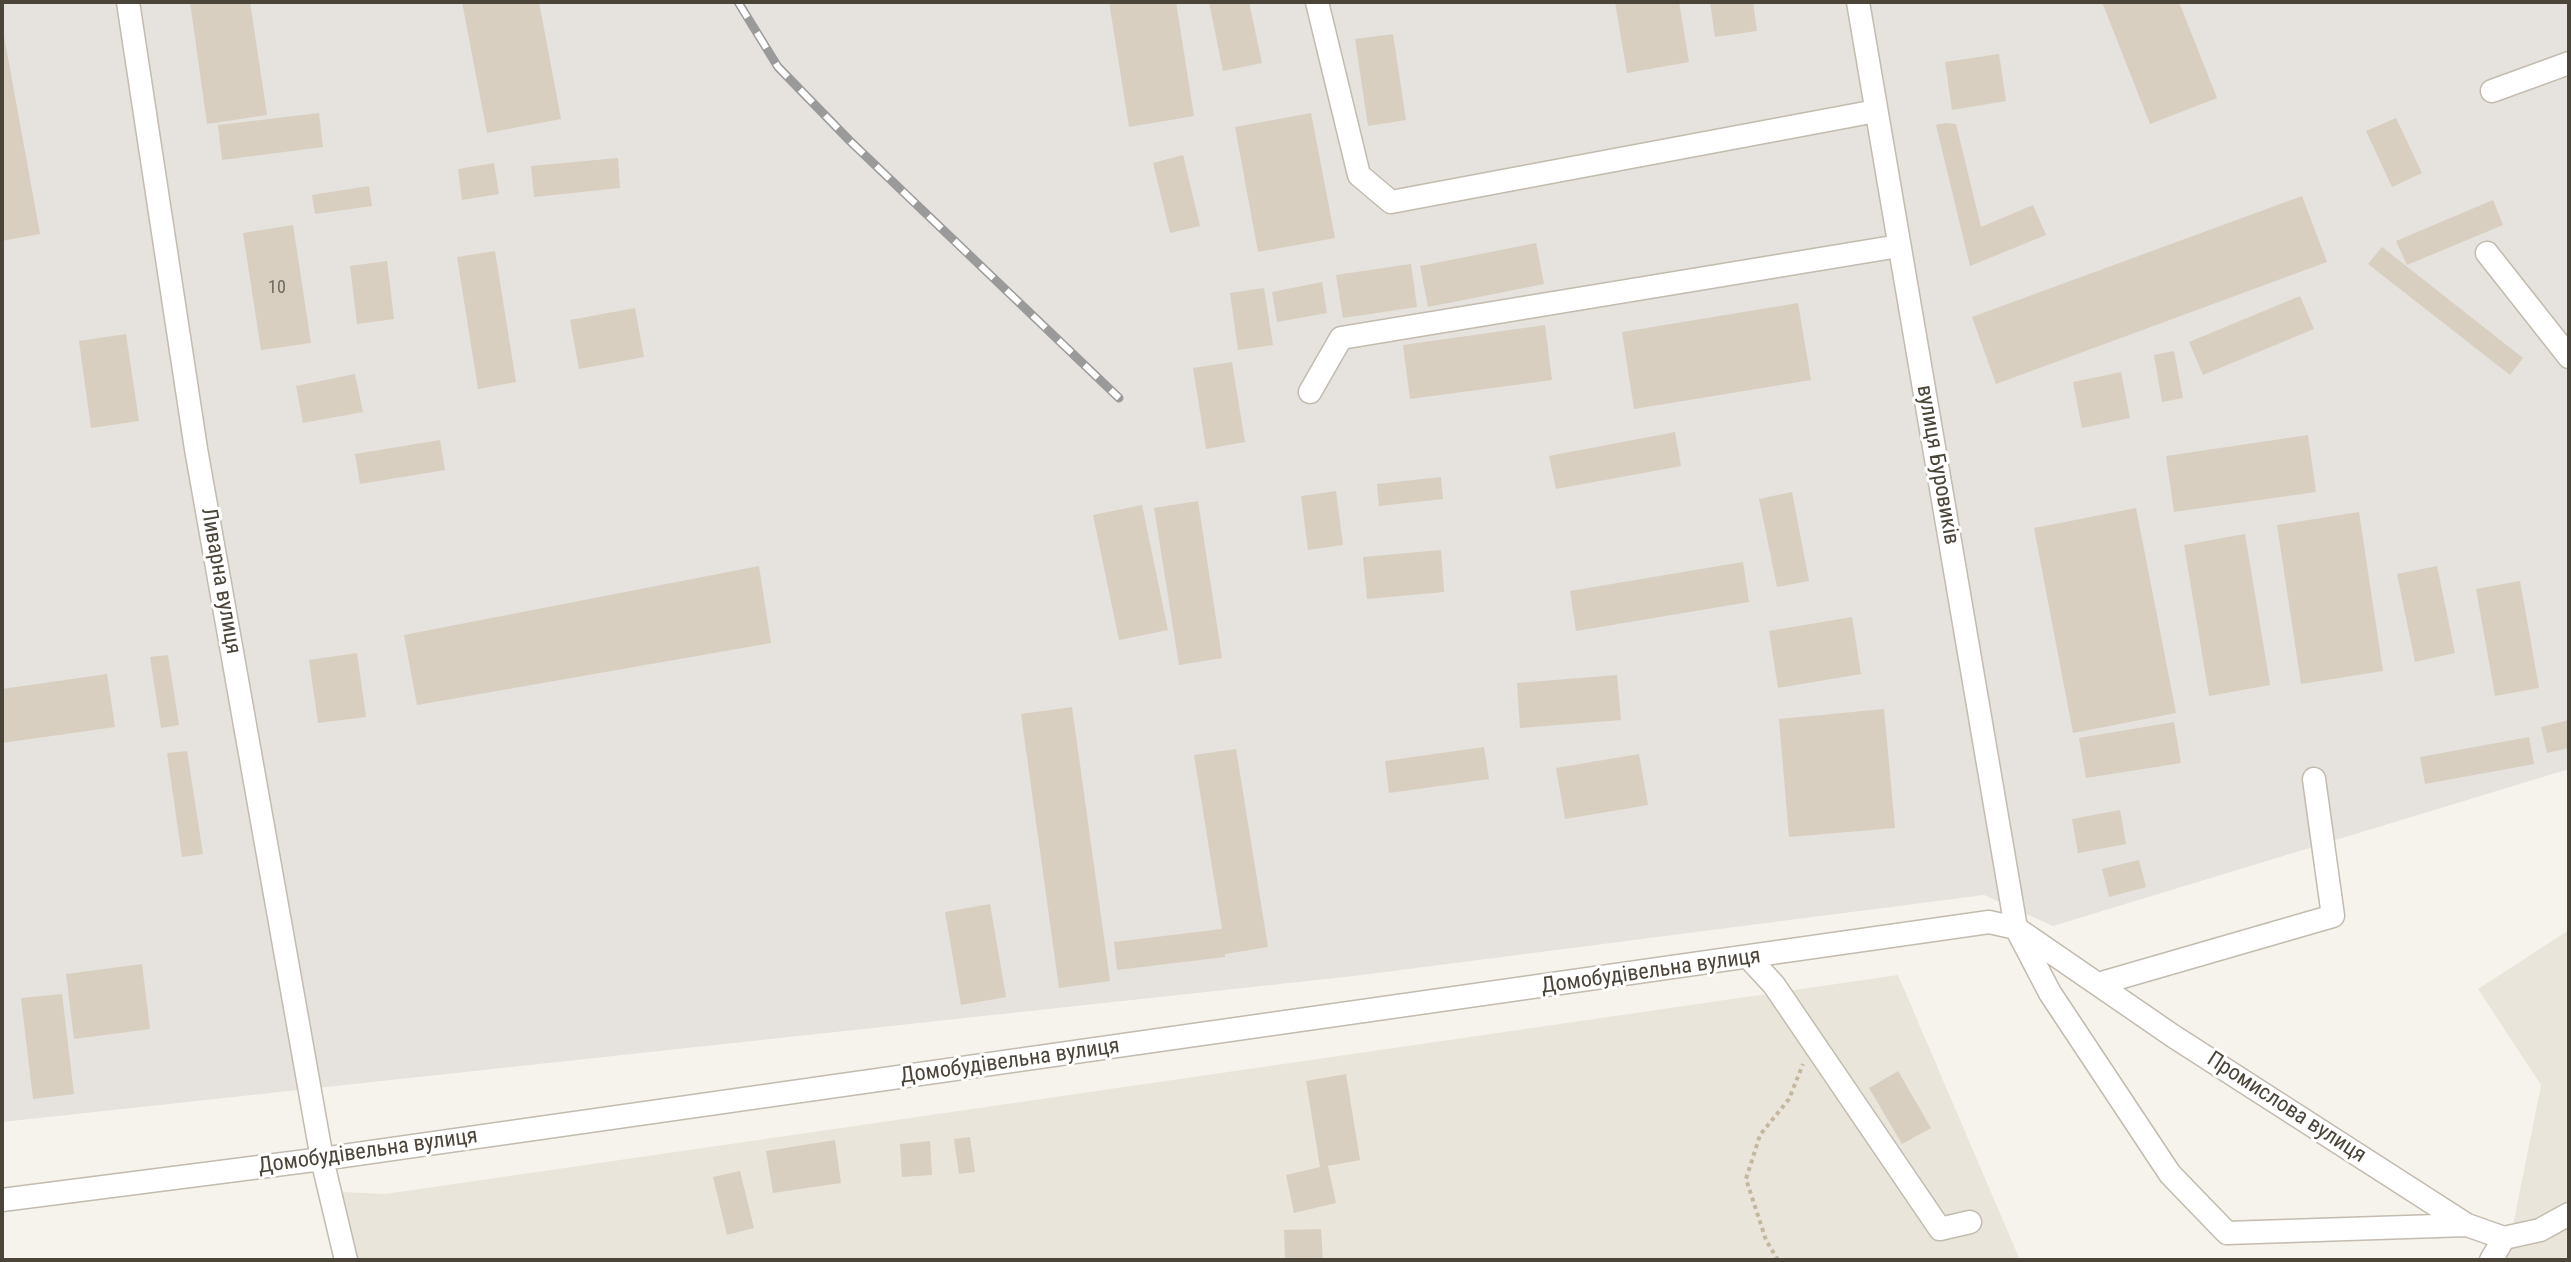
<!DOCTYPE html>
<meta charset="utf-8">
<style>
body{margin:0}
#map{position:relative;width:2571px;height:1262px;overflow:hidden;background:#f6f3ec;font-family:"Roboto Condensed",sans-serif}
canvas{display:block}
.frame{position:absolute;inset:0;border:4px solid #4b4439;pointer-events:none}
</style>
<div id="map">
<canvas width="2571" height="1262"></canvas>
<div class="frame"></div>
</div>
<script>
const c = document.querySelector('canvas').getContext('2d');
c.lineJoin = 'round';
function fill(path, color) { c.fillStyle = color; c.fill(path, 'evenodd'); }
const toPath = rows => new Path2D(rows.map(r => 'M' + r).join(''));
function trace(path, color, width, dash) { c.strokeStyle = color; c.lineWidth = width; c.lineCap = dash ? 'butt' : 'round'; c.setLineDash(dash || []); c.stroke(path); }
function write(font, color, halo, rows, align = 'center') {
  c.font = font + ' "Roboto Condensed",sans-serif'; c.lineWidth = 6; c.setLineDash([]); c.textBaseline = 'middle'; c.strokeStyle = halo; c.fillStyle = color; for (const [text, x, y, turn = 0] of rows) {
    c.save(); c.translate(x, y); c.rotate((+turn || 0) * Math.PI / 180); c.textAlign = isNaN(turn) ? turn : align; if (halo) c.strokeText(text, 0, 0); c.fillText(text, 0, 0); c.restore();
  }
}
const residential = toPath([
 [2569,930,2569,1260,2506,1260,2541,1085,2478,989],
 [1898,975,2020,1260,349,1260,342,1192,385,1194]
]);
const industrial = toPath([
 [2,2,2569,2,2569,769,2053,926,1984,895,1354,976,2,1122]
]);
const building = toPath([
 [190,2,250,2,267,115,207,124],
 [462,2,539,2,561,119,487,133],
 [1109,2,1176,2,1194,116,1129,127],
 [1209,2,1249,2,1262,63,1223,71],
 [1615,2,1679,2,1689,62,1627,73],
 [1710,2,1753,2,1757,31,1715,37],
 [2102,2,2179,2,2217,98,2150,124],
 [2,25,40,234,2,241],
 [1393,34,1406,120,1368,126,1355,39],
 [1999,54,2006,101,1952,110,1945,62],
 [319,113,323,147,222,160,218,125],
 [1311,113,1335,238,1258,252,1235,127],
 [2396,118,2422,173,2392,187,2366,131],
 [1946,123,1956,124,1981,227,2033,205,2046,235,1970,266,1936,125],
 [1183,155,1200,226,1170,233,1153,163],
 [618,158,620,188,534,197,531,166],
 [494,163,499,194,462,200,458,169],
 [369,186,372,206,315,214,312,195],
 [2302,196,2327,262,1996,384,1972,317],
 [2493,200,2503,225,2407,265,2396,241],
 [293,225,311,343,261,350,243,233],
 [1536,243,1544,284,1428,307,1420,266],
 [2382,247,2523,358,2510,375,2368,264],
 [495,251,516,382,478,389,457,257],
 [387,261,394,319,357,324,350,266],
 [1411,264,1417,307,1343,318,1336,275],
 [1322,282,1327,313,1277,322,1272,292],
 [1264,288,1273,345,1238,350,1230,293],
 [2300,296,2314,329,2203,375,2189,342],
 [1798,303,1811,380,1634,409,1622,332],
 [635,308,644,357,579,369,570,320],
 [1545,325,1552,380,1410,399,1403,345],
 [126,334,139,421,91,428,79,341],
 [2174,351,2183,398,2162,402,2154,355],
 [1232,362,1245,442,1206,449,1193,368],
 [2121,372,2130,418,2082,428,2073,382],
 [355,374,363,412,303,423,296,386],
 [1675,432,1681,466,1556,489,1549,456],
 [2308,435,2316,492,2174,512,2166,456],
 [440,440,445,470,360,484,355,454],
 [1441,477,1443,499,1379,506,1377,484],
 [1336,491,1343,545,1308,550,1301,496],
 [1792,492,1809,581,1777,587,1759,499],
 [1198,501,1222,658,1179,665,1154,508],
 [1142,505,1168,630,1119,640,1093,515],
 [2136,508,2176,713,2073,733,2034,528],
 [2359,512,2383,671,2301,684,2277,525],
 [2245,534,2270,685,2209,696,2184,545],
 [1441,550,1444,592,1367,599,1363,557],
 [1743,562,1749,602,1576,631,1570,591],
 [759,566,771,643,417,705,404,635],
 [2437,566,2455,653,2415,662,2397,574],
 [2520,581,2539,688,2495,696,2476,589],
 [1852,617,1861,674,1778,688,1769,631],
 [357,653,366,717,318,723,309,660],
 [168,655,179,725,161,728,150,657],
 [107,674,115,727,2,743,2,689],
 [1617,675,1621,720,1520,728,1517,683],
 [1072,707,1110,981,1059,988,1021,714],
 [1884,709,1895,828,1789,837,1779,719],
 [2569,720,2569,748,2547,753,2541,727],
 [2174,722,2181,763,2086,778,2079,738],
 [2529,737,2534,764,2425,784,2420,757],
 [1484,747,1489,779,1389,793,1385,761],
 [1236,749,1268,947,1225,954,1225,957,1117,970,1114,942,1222,929,1194,755],
 [187,751,203,854,182,857,167,753],
 [1639,754,1648,805,1565,819,1556,768],
 [2120,810,2126,844,2078,853,2072,819],
 [2139,860,2146,887,2109,897,2102,869],
 [990,904,1006,997,961,1005,945,912],
 [142,964,150,1029,74,1039,66,974],
 [62,994,74,1094,33,1099,21,998],
 [1898,1071,1931,1128,1902,1144,1869,1088],
 [1346,1074,1360,1160,1328,1166,1336,1203,1294,1213,1286,1175,1320,1167,1306,1081],
 [970,1137,975,1172,959,1174,954,1139],
 [835,1140,841,1183,773,1193,766,1151],
 [930,1141,932,1175,902,1177,900,1144],
 [740,1171,754,1228,727,1235,713,1177],
 [1321,1229,1323,1260,1285,1260,1284,1230]
]);
const path = toPath([
 [1778,1260,1766,1240,1746,1179,1760,1135,1789,1099,1803,1064]
]);
const minor = toPath([
 [128,2,196,449,322,1159,346,1260],
 [1317,2,1359,175,1391,202,1876,111],
 [1858,2,2016,928,2050,993,2170,1174,2227,1233,2467,1225],
 [2492,91,2569,63],
 [2487,253,2569,357],
 [1310,392,1341,338,1899,246],
 [1749,958,1774,985,1940,1229,1970,1222],
 [2098,984,2333,916,2314,779],
 [2,1200,322,1159,1989,922,2016,928,2173,1036,2467,1225,2504,1238,2540,1230,2569,1214],
 [2491,1260,2504,1238]
]);
const rail = toPath([
 [738,2,778,67,850,141,1119,398]
]);
const numberNames = [
 ["10",277,288]
];
const streetNames = [
 ["вулиця Буровиків",1937,465,80],
 ["Ливарна вулиця",220,581,80],
 ["Домобудівельна вулиця",1651,972,-8],
 ["Домобудівельна вулиця",1010,1062,-8],
 ["Промислова вулиця",2286,1108,33],
 ["Домобудівельна вулиця",368,1152,-8]
];
fill(residential, '#eae5da');
fill(industrial, '#e6e2dd');
fill(building, '#d8cfc1');
trace(minor, '#c2bbae', 25);
trace(path, '#c4b79f', 4, [4, 4]);
trace(minor, '#fff', 22);
trace(rail, '#9a9a9a', 9);
trace(rail, '#fff', 6, [18]);
write('18px', '#6e675b', null, numberNames);
write('22px', '#4b4439', '#fff', streetNames);
</script>
